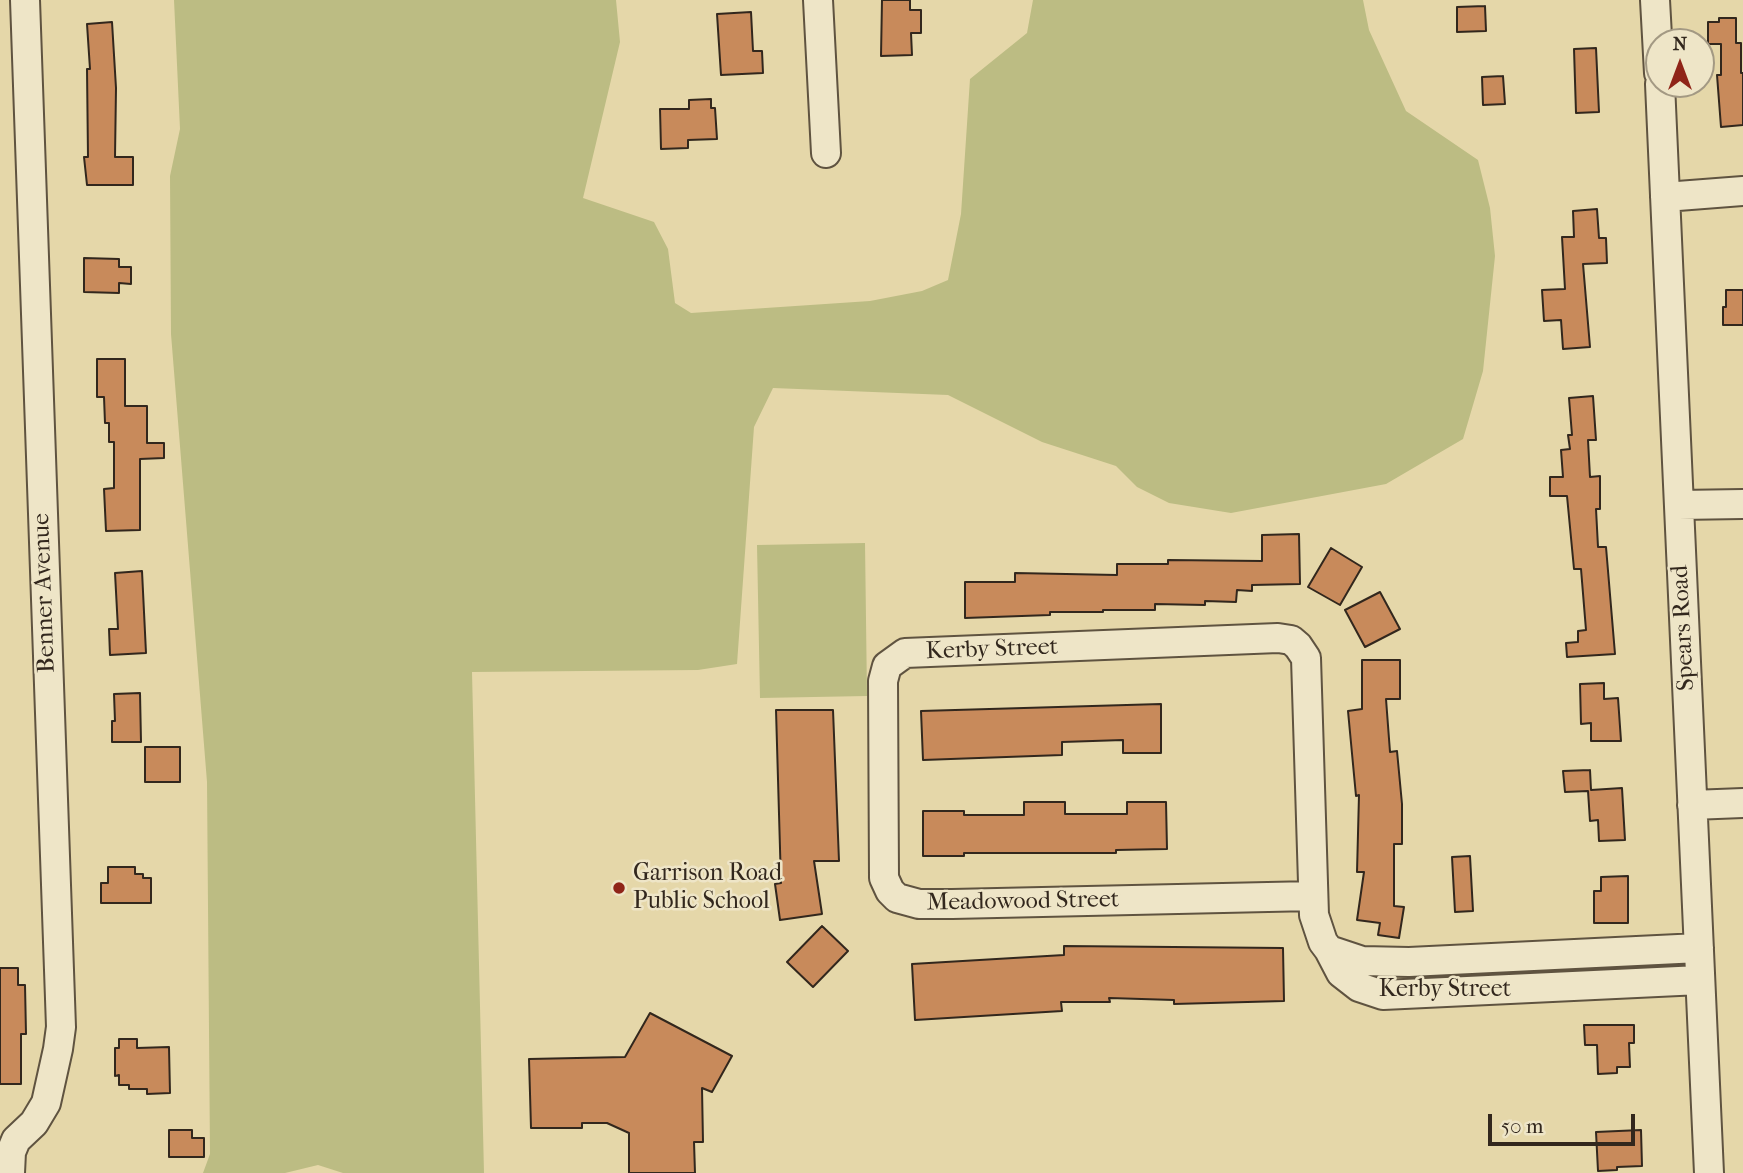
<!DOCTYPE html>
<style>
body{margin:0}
#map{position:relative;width:1743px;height:1173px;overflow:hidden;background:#e5d7a9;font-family:"IM FELL French Canon",serif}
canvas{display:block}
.north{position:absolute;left:1645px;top:28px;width:70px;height:70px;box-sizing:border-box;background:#eee5c7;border:2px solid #a39983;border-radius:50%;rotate:0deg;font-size:19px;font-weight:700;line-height:28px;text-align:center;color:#32271d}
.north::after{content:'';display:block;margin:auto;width:24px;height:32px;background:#8f2418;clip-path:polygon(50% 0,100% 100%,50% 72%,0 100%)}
.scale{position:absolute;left:1488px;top:1114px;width:147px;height:32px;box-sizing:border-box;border:4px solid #32271d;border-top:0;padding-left:9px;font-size:21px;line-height:24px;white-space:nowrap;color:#32271d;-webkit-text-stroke:5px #eee5c7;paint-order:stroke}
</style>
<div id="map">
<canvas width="1743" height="1173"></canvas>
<div class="north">N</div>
<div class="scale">50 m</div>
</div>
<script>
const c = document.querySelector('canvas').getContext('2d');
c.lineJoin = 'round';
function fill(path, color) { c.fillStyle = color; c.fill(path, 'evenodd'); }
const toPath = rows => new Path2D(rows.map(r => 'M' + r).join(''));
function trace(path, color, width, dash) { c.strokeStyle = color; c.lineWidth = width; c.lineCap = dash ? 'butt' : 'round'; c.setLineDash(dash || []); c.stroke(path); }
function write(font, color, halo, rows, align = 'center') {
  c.font = font + ' "IM FELL French Canon",serif'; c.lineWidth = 5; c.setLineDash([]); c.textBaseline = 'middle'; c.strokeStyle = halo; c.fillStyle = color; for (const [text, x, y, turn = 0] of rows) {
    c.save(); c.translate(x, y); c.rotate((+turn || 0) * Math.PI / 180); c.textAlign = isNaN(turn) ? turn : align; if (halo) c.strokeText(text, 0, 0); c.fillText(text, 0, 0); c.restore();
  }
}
const green = toPath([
 [174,0,616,0,620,42,583,198,654,222,668,249,675,303,691,313,870,301,922,291,948,280,961,214,970,79,1027,33,1033,0,1363,0,1369,30,1406,111,1478,160,1490,208,1495,256,1483,371,1463,439,1386,484,1231,513,1169,503,1137,487,1116,466,1042,442,948,395,773,388,754,427,737,664,698,670,472,672,484,1173,343,1173,318,1165,285,1173,203,1173,210,1154,207,782,171,334,170,176,180,129],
 [865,543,867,696,760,698,757,545]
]);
const building = toPath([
 [882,0,910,0,910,10,921,10,921,33,911,33,912,55,881,56,882,0],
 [1485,6,1486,31,1457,32,1457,7,1485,6],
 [751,12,753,51,762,51,763,73,721,75,717,14,751,12],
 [1719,18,1736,18,1736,43,1741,43,1741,73,1743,73,1743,125,1721,127,1717,75,1721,75,1721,44,1708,44,1708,22,1719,22,1719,18],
 [112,22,116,88,115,157,133,157,133,185,87,185,84,157,88,157,87,69,90,69,87,24,112,22],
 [1596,48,1599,112,1576,113,1574,49,1596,48],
 [1503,76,1505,104,1483,105,1482,77,1503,76],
 [711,99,711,108,715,108,717,139,688,140,688,148,661,149,660,109,689,109,689,100,711,99],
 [1597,209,1599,238,1606,238,1607,263,1583,264,1590,347,1563,349,1561,320,1544,321,1542,290,1565,289,1562,237,1574,237,1573,211,1597,209],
 [84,258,119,259,119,267,131,267,131,284,119,283,119,293,84,292,84,258],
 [1726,290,1743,290,1743,325,1723,325,1723,307,1726,307,1726,290],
 [97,359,125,359,125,406,147,406,147,443,164,443,164,458,140,459,140,530,106,531,104,489,114,488,114,442,109,442,109,423,105,423,104,397,97,397,97,359],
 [1593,396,1596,440,1588,440,1590,477,1600,476,1600,509,1596,509,1598,547,1606,547,1615,654,1567,657,1566,643,1578,642,1578,631,1586,630,1581,569,1574,569,1567,496,1550,496,1550,477,1563,477,1561,450,1570,449,1568,435,1572,435,1569,398,1593,396],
 [1299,534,1300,584,1252,585,1252,591,1237,590,1236,602,1205,601,1205,605,1155,604,1155,610,1103,610,1103,612,1050,612,1050,615,965,618,965,582,1015,582,1015,573,1117,575,1117,564,1168,564,1168,560,1262,561,1262,535,1299,534],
 [1331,548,1362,567,1340,605,1308,587,1331,548],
 [142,571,146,653,110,655,109,629,118,629,115,573,142,571],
 [1380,592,1400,629,1365,647,1345,610,1380,592],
 [1362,660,1400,660,1400,699,1386,699,1390,752,1397,751,1402,804,1402,844,1394,844,1394,906,1404,907,1399,938,1378,935,1380,923,1357,920,1364,872,1357,872,1359,795,1356,796,1348,711,1362,709,1362,660],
 [1604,683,1604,699,1618,698,1621,741,1591,741,1591,723,1581,724,1580,684,1604,683],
 [140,693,141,742,112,742,112,721,115,721,114,694,140,693],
 [1161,704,1161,753,1123,753,1123,740,1062,742,1062,755,923,760,921,711,1161,704],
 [776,710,833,710,839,861,814,861,822,914,780,920,775,884,781,883,776,710],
 [145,747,180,747,180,782,145,782,145,747],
 [1590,770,1591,790,1622,788,1625,840,1599,841,1598,820,1590,821,1588,791,1565,792,1563,771,1590,770],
 [1024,802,1065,802,1065,814,1127,814,1127,802,1166,802,1167,849,1116,850,1116,853,964,853,964,856,923,856,923,811,964,811,964,815,1024,815,1024,802],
 [1470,856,1473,911,1455,912,1452,857,1470,856],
 [108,867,135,867,135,874,143,874,143,878,151,878,151,903,101,903,101,883,108,883,108,867],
 [1628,876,1628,923,1594,923,1594,891,1601,891,1601,877,1628,876],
 [822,926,848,951,813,987,787,962,822,926],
 [1064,946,1283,948,1284,1001,1174,1004,1174,1000,1109,998,1110,1002,1061,1002,1062,1011,915,1020,912,964,1064,955,1064,946],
 [0,968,18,968,18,985,25,985,26,1034,21,1034,21,1084,0,1084,0,968],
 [650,1013,732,1056,712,1092,702,1088,703,1142,694,1142,695,1173,629,1173,629,1133,607,1123,582,1123,582,1128,531,1128,529,1059,625,1057,650,1013],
 [1584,1025,1634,1025,1634,1043,1629,1043,1630,1067,1617,1067,1617,1073,1598,1074,1597,1045,1585,1045,1584,1025],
 [119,1039,137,1039,137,1048,169,1047,170,1093,147,1094,147,1089,129,1089,129,1085,119,1085,119,1075,115,1076,115,1048,119,1048,119,1039],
 [169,1130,192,1130,192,1138,204,1138,204,1157,169,1157,169,1130],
 [1641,1130,1642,1166,1617,1167,1617,1170,1598,1171,1596,1132,1641,1130]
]);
const minor = toPath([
 [818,0,826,153],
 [1655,0,1659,73],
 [1660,84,1709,1173],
 [1665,197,1743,191],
 [1679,505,1743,504],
 [1692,805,1743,803],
 [1313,896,952,904,919,904,897,898,890,891,884,878,883,681,887,666,905,653,1278,638,1291,640,1298,646,1306,658,1314,915,1323,942,1329,950],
 [1699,948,1409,962,1362,961,1329,950,1341,973,1359,987,1383,995,1700,980],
 [10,1173,11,1152,16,1140,34,1123,46,1103,58,1049,61,1027,25,0]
]);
const markers = [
 [619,888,7,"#8f2418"]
];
const streetNames = [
 ["Benner Avenue",45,593,-92],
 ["Spears Road",1684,628,-93],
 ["Kerby Street",992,650,-2],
 ["Meadowood Street",1023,902,-1],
 ["Kerby Street",1445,990]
];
const poiNames = [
 ["Garrison Road",633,874],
 ["Public School",633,902]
];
fill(green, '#bcbc83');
fill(building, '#c88a5b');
trace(building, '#32271d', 2);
trace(minor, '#5f5340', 32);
trace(minor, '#eee5c7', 28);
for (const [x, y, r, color] of markers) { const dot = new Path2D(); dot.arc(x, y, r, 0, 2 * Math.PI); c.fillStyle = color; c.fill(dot); trace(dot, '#eee5c7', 2.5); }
write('24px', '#32271d', '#eee5c7', streetNames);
write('24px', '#32271d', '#eee5c7', poiNames, 'left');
</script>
